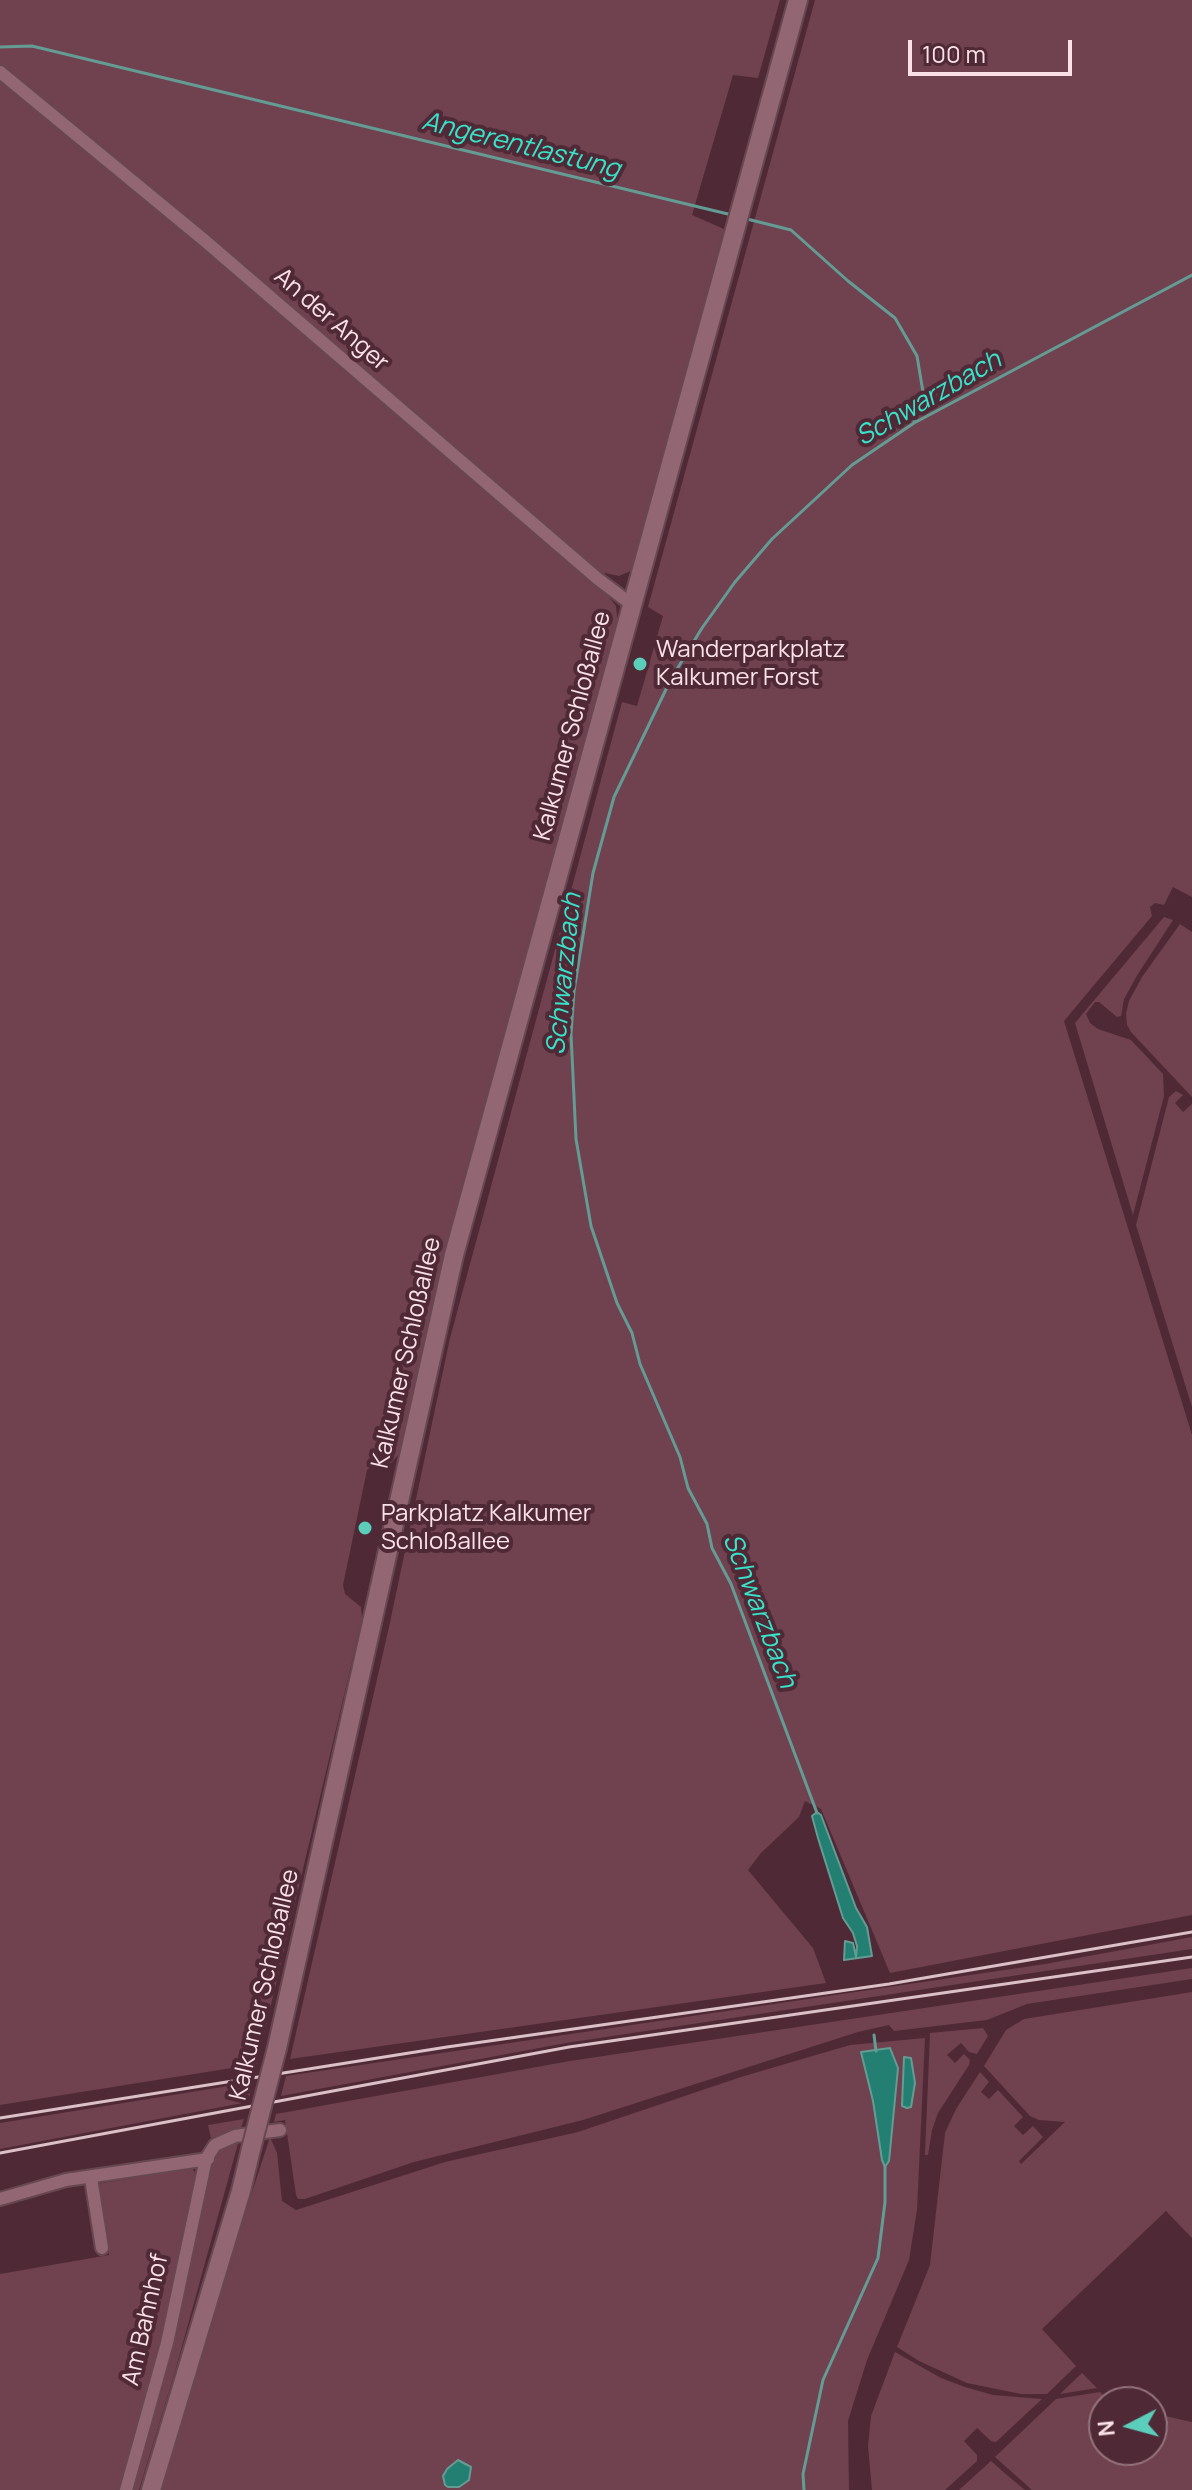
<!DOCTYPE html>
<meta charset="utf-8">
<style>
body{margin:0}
#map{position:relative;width:1192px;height:2490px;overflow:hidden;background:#4f2a36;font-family:Manrope,sans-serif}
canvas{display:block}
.north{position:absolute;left:1088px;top:2386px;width:80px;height:80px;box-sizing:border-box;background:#4f2a36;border:2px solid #93737d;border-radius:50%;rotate:264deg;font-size:22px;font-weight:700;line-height:32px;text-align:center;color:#fae1e7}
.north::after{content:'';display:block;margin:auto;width:28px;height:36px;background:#5bcebb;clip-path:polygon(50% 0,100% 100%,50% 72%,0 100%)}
.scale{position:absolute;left:908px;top:40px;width:164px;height:36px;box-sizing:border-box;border:4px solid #fae1e7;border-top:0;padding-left:10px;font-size:24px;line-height:28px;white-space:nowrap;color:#fae1e7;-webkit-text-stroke:6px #4f2a36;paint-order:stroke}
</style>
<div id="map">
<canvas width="1192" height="2490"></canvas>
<div class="north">N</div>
<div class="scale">100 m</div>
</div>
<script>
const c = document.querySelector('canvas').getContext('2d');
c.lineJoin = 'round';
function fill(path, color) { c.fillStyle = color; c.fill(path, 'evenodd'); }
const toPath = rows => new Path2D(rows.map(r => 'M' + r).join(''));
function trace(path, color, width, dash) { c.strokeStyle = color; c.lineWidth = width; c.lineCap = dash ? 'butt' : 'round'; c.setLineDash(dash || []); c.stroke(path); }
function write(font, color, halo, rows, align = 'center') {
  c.font = font + ' Manrope,sans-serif'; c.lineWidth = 8; c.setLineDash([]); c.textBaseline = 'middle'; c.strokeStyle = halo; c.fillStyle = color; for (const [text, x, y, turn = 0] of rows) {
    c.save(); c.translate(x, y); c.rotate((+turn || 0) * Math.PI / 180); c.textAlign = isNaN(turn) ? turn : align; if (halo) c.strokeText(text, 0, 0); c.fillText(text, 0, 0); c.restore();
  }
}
const green = toPath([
 [0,0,780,0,758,78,733,75,692,215,724,229,633,570,619,576,605,573,600,586,616,606,618,626,463,1182,401,1452,391,1463,372,1466,367,1470,343,1585,345,1594,361,1607,362,1619,257,2064,0,2105],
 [815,0,1192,0,1192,897,1173,887,1164,905,1155,903,1150,907,1152,916,1064,1021,1192,1435,1192,1915,890,1973,821,1809,805,1801,799,1817,761,1853,748,1870,813,1948,826,1983,290,2059,389,1627,450,1338,622,702,637,706,663,616,648,607],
 [1164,917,1173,920,1138,974,1124,999,1121,1016,1117,1017,1099,1002,1095,1002,1086,1014,1090,1023,1098,1029,1131,1040,1163,1074,1164,1096,1133,1215,1075,1023],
 [1180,924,1192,932,1192,1097,1131,1032,1127,1025,1126,1014,1129,1001,1142,977],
 [1176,1091,1183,1095,1175,1103,1183,1112,1192,1104,1192,1407,1136,1225,1169,1097],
 [1192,1937,1192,1949,566,2043,281,2096,286,2076,1045,1964],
 [1192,1968,1192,1979,1027,2004,987,2020,894,2031,889,2025,858,2032,583,2120,414,2162,305,2199,298,2199,296,2195,285,2120,274,2122,276,2114,570,2061],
 [1192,1992,1192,2238,1166,2211,1042,2329,1076,2366,1047,2394,1021,2394,967,2383,919,2361,897,2347,930,2265,945,2133,956,2109,980,2072,989,2082,981,2092,989,2099,998,2090,1023,2117,1014,2126,1023,2135,1033,2126,1043,2137,1019,2161,1021,2164,1065,2122,1039,2120,1030,2116,984,2066,1006,2030,1024,2019],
 [983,2028,988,2036,977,2054,969,2052,961,2043,947,2055,955,2063,964,2054,970,2060,969,2065,938,2113,932,2130,928,2155,925,2155,930,2033],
 [925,2038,917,2210,909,2260,867,2360,848,2421,849,2490,158,2490,176,2425,270,2137,277,2153,282,2201,296,2210,445,2162,578,2132,741,2077,850,2045],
 [253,2082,248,2102,0,2149,0,2123],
 [244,2119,240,2131,212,2142,208,2125],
 [239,2140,174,2375,139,2490,0,2490,0,2274,109,2255,97,2184,192,2168,196,2174,196,2180,174,2275,208,2159,218,2146],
 [895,2352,941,2378,965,2387,993,2395,1042,2399,996,2442,991,2441,977,2428,964,2441,977,2455,977,2461,945,2490,872,2490,868,2446,871,2416],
 [1082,2373,1097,2388,1060,2394],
 [1100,2392,1109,2402,1104,2402,1104,2450,1152,2450,1152,2413,1192,2422,1192,2490,1032,2490,995,2457,1056,2399],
 [991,2461,1008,2476,1025,2490,959,2490]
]);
const water = toPath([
 [817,1812,821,1815,856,1908,867,1927,872,1956,844,1960,845,1941,853,1943,856,1957,857,1946,853,1933,843,1918,818,1838,812,1816,817,1812],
 [890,2048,898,2068,889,2161,885,2167,882,2160,873,2101,861,2052,890,2048],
 [904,2057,911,2058,915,2083,911,2107,907,2108,902,2106,904,2057],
 [458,2460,471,2467,469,2480,459,2487,448,2487,445,2485,443,2476,447,2469,458,2460]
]);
const stream = toPath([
 [0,47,32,46,732,215],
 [747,219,791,230,848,281,895,318,917,356,923,392,914,421],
 [817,1813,731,1584,712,1548,707,1524,688,1488,680,1457,640,1364,632,1333,617,1303,591,1226,576,1139,571,1034,574,991,593,873,614,797,671,679,702,628,735,582,772,539,852,465,914,423,1192,275],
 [874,2035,876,2051],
 [804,2490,803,2474,823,2380,878,2258,885,2202,885,2167]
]);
const street = toPath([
 [0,72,204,240,598,579,631,604],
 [91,2178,102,2248],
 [0,2199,66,2180,208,2159],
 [126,2490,167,2343,206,2159,215,2145,235,2136,280,2130]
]);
const secondary = toPath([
 [277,2048,454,1255,798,0],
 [151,2490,241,2191,251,2149]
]);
const rail = toPath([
 [0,2118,447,2047,889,1984,1192,1932],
 [0,2153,569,2047,1192,1957]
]);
const secondaryBridge = toPath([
 [251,2149,277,2048]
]);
const markers = [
 [640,664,8,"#5bcebb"],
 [365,1528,8,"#5bcebb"]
];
const streetNames = [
 ["An der Anger",331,320,41],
 ["Kalkumer Schloßallee",573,726,-75],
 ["Kalkumer Schloßallee",407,1353,-77],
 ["Kalkumer Schloßallee",265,1985,-77],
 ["Am Bahnhof",146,2320,-77]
];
const poiNames = [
 ["Wanderparkplatz",656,650],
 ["Kalkumer Forst",656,678],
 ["Parkplatz Kalkumer",381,1514],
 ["Schloßallee",381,1542]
];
const waterNames = [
 ["Angerentlastung",521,146,14],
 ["Schwarzbach",929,399,-30],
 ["Schwarzbach",565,974,-84],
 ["Schwarzbach",759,1611,69]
];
fill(green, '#70414f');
fill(water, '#237f71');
trace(water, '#649c94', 2);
trace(stream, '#649c94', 3);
trace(street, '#674852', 16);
trace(secondary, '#674852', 22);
trace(street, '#926773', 12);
trace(secondary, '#926773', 18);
trace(rail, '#dbc0c7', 3);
trace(secondaryBridge, '#674852', 22, []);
trace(secondaryBridge, '#926773', 18);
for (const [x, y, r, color] of markers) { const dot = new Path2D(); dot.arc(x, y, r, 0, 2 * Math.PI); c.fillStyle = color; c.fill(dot); trace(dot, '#4f2a36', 3); }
write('24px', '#fae1e7', '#4f2a36', streetNames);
write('24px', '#fae1e7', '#4f2a36', poiNames, 'left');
write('italic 26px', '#38e3cb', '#4f2a36', waterNames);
</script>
